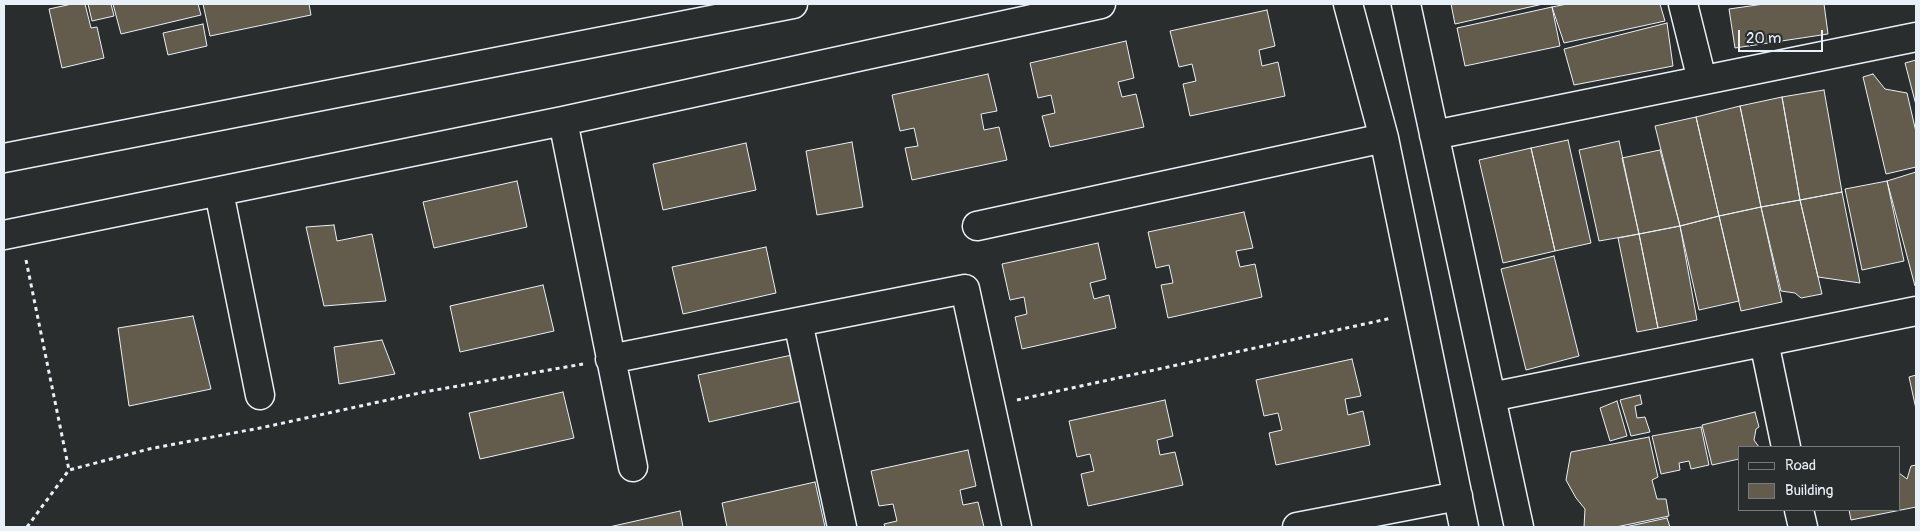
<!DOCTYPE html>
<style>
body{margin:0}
#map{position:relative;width:1920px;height:531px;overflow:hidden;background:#2a2d2e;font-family:Pangolin,sans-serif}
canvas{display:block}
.frame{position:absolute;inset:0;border:5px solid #e8f1f8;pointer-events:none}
.legend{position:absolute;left:1738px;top:446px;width:162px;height:65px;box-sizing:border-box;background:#2a2d2e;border:1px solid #767b7f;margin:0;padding:6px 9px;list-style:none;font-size:15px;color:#e8f1f8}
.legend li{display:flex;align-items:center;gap:10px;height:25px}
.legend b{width:25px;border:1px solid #767b7f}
.scale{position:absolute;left:1738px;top:30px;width:85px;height:22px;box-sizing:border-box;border:2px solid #e8f1f8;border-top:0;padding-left:6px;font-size:15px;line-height:18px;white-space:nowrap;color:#e8f1f8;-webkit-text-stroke:4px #2a2d2e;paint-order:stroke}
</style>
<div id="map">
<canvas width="1920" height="531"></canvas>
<div class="frame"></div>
<ul class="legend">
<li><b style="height:6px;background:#2a2d2e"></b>Road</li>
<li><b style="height:14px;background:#635c4c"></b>Building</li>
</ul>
<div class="scale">20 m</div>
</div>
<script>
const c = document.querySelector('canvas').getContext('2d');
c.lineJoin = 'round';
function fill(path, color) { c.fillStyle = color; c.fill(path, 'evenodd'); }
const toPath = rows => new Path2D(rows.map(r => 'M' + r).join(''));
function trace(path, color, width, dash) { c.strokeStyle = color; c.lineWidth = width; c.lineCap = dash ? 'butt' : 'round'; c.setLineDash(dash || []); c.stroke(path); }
const building = toPath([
 [72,4,85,4,91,28,97,27,104,58,62,68,49,9,72,4],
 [88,4,111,4,114,16,92,21,88,4],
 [113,4,198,4,201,15,121,34,113,4],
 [203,4,309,4,311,15,210,36,203,4],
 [1451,4,1543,4,1455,24,1451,4],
 [1567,4,1660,4,1665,21,1564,43,1552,7,1567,4],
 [1764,4,1824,4,1828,34,1735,48,1729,9,1764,4],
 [1552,7,1560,46,1465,66,1457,28,1552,7],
 [1267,10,1275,46,1259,50,1262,66,1278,62,1285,96,1190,116,1183,84,1196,81,1192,64,1179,67,1170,31,1267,10],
 [1667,23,1673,66,1574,85,1564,49,1667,23],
 [203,24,207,46,168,55,163,33,203,24],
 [1126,41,1134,78,1118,82,1122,97,1136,94,1144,127,1050,147,1042,116,1055,113,1051,95,1038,98,1030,63,1126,41],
 [1916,60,1916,105,1905,63,1916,60],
 [988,74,997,111,981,114,984,130,999,127,1007,160,912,180,905,148,918,146,914,128,900,131,892,95,988,74],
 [1873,74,1885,89,1907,93,1916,132,1916,167,1886,174,1863,77,1873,74],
 [1824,90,1842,192,1800,200,1782,97,1824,90],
 [1782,97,1800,200,1761,207,1740,106,1782,97],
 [1740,106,1761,207,1719,216,1696,117,1740,106],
 [1696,117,1719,216,1680,226,1655,126,1696,117],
 [1568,140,1591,243,1555,251,1531,148,1568,140],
 [1619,141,1639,234,1599,241,1579,150,1619,141],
 [852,142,863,207,817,215,806,151,852,142],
 [746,143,756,190,663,210,653,164,746,143],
 [1531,148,1555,251,1503,263,1479,160,1531,148],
 [1660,150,1680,226,1639,234,1622,158,1660,150],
 [1916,172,1916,285,1915,286,1887,181,1916,172],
 [517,181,527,227,434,248,423,202,517,181],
 [1887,181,1904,261,1862,270,1845,189,1887,181],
 [1842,192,1860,283,1818,277,1800,200,1842,192],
 [1800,200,1822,294,1801,298,1795,293,1781,291,1761,207,1800,200],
 [1761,207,1782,302,1741,311,1719,216,1761,207],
 [1244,212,1253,248,1236,251,1240,267,1255,264,1262,297,1168,318,1161,285,1173,283,1169,265,1156,268,1148,232,1244,212],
 [1719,216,1739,301,1699,310,1680,226,1719,216],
 [334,225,337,241,372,234,386,301,324,306,306,227,334,225],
 [1680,226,1697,320,1658,328,1639,234,1680,226],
 [1639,234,1658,328,1637,332,1618,238,1639,234],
 [1098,243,1106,279,1090,283,1094,299,1109,295,1116,328,1022,349,1015,317,1027,314,1024,297,1010,300,1002,264,1098,243],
 [766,247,776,293,683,314,672,267,766,247],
 [1554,256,1579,356,1526,370,1501,269,1554,256],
 [543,285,554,331,460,352,450,306,543,285],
 [193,316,211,389,129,406,118,328,193,316],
 [382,340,395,374,339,384,334,347,382,340],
 [792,355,802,401,709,422,698,375,792,355],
 [1352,359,1361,396,1345,399,1348,415,1363,411,1370,445,1276,465,1269,433,1282,430,1278,413,1264,416,1256,380,1352,359],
 [1916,375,1916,409,1909,377,1916,375],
 [563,392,574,438,480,459,469,413,563,392],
 [1640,395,1642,404,1635,406,1637,418,1645,417,1650,432,1631,436,1620,400,1640,395],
 [1165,400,1173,436,1157,440,1160,455,1175,452,1183,485,1088,506,1081,474,1094,471,1090,454,1077,457,1069,421,1165,400],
 [1617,401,1627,436,1610,441,1600,408,1617,401],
 [1755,412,1759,427,1756,429,1754,440,1759,447,1739,447,1739,459,1712,465,1702,425,1755,412],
 [1701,427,1709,465,1691,469,1689,461,1679,463,1680,470,1661,474,1652,436,1701,427],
 [1649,437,1658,477,1652,480,1657,499,1666,499,1669,516,1616,527,1584,527,1585,509,1576,498,1566,480,1571,452,1649,437],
 [968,450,976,486,960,490,963,505,978,502,984,527,885,527,884,524,897,521,893,504,879,506,871,471,968,450],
 [1916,465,1916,507,1851,520,1849,510,1845,510,1899,510,1899,473,1907,479,1911,466,1916,465],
 [815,482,825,527,727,527,722,503,815,482],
 [680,511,683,527,609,527,680,511],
 [1667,518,1670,527,1625,527,1667,518]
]);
const path = toPath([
 [26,260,69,470],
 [1017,400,1392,318],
 [27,527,69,470,149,449,265,427,424,392,583,364]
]);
const minor = toPath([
 [1348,4,1384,138,1464,527],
 [1406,4,1519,527],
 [1683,4,1702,80],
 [563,121,633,467],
 [1434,135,1916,37],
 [4,158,793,4],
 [219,192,260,395],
 [977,226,1384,138],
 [4,235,563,121,1101,4],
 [798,322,842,527],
 [1764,342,1786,447],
 [610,359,965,289,1017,527],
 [1491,397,1916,311],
 [1799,510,1803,527],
 [1297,527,1458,496]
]);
fill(building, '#635c4c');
trace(building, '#e8f1f8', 1);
trace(minor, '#e8f1f8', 31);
trace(path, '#e8f1f8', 3, [4, 4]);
trace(minor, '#2a2d2e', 28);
</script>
